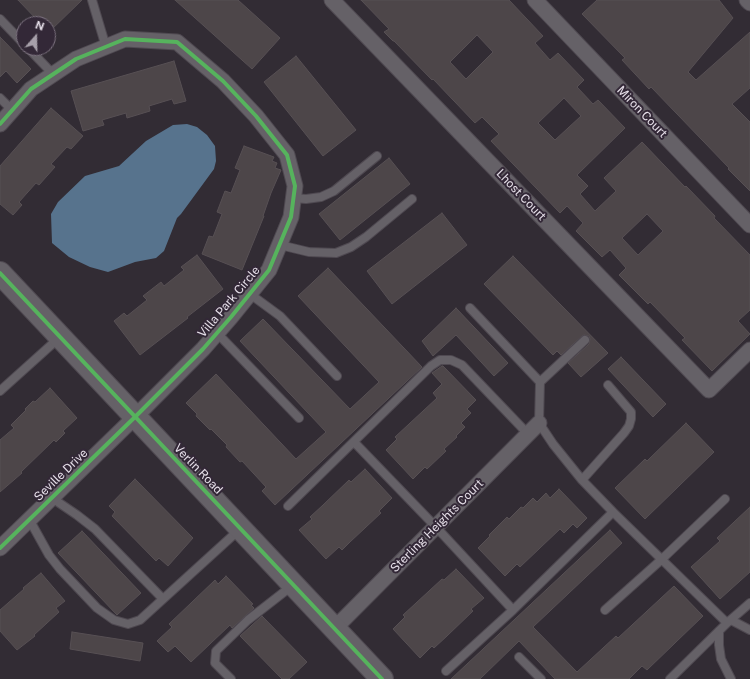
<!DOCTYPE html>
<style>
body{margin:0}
#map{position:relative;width:750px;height:679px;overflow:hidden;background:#322c34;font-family:"Public Sans",sans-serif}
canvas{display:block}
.north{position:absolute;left:16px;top:16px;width:40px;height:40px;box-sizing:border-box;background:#332837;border:1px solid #7b717e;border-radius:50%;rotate:20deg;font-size:11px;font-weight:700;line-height:16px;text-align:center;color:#e6dfe9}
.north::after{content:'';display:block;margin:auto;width:14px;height:18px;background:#a7a0aa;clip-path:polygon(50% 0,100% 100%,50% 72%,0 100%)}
</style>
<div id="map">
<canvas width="750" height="679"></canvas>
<div class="north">N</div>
</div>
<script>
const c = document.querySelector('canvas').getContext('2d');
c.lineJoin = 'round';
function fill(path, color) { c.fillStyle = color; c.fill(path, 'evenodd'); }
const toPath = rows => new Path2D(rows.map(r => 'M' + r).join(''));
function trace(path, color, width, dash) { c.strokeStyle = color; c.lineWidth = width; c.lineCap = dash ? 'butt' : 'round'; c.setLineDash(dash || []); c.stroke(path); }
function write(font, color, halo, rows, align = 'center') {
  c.font = font + ' "Public Sans",sans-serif'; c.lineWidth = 4; c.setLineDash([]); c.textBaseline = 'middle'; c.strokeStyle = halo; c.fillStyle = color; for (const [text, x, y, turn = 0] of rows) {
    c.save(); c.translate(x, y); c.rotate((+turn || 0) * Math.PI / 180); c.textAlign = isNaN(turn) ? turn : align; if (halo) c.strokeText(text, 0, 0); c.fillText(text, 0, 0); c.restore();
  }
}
const water = toPath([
 [187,124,197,127,207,135,215,146,216,161,214,169,181,214,177,218,164,251,156,258,135,262,108,272,90,267,69,257,52,243,51,214,58,202,85,176,119,166,146,141,173,125]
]);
const building = toPath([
 [18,0,82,0,48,33,48,24,41,24,18,0],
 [175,0,238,0,280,38,252,69,175,0],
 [361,0,509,0,543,36,535,43,550,60,558,53,584,80,577,87,593,104,598,100,625,128,577,175,588,186,580,194,595,211,616,191,604,178,642,142,685,187,686,186,715,216,714,218,750,255,750,310,738,321,750,334,712,371,682,340,685,338,650,302,648,304,619,275,626,268,610,250,602,257,576,231,583,223,567,206,560,213,491,141,499,134,482,117,475,123,433,79,432,80,394,41,393,41,384,32,389,29,361,0],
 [477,35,493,52,466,79,450,62,477,35],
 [564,98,581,116,555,140,538,123,564,98],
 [647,214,663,231,638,255,622,238,647,214],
 [597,0,719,0,733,18,688,72,696,80,750,32,750,88,732,104,750,122,750,191,728,169,729,168,651,87,649,89,622,60,625,58,582,14,597,0],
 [0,37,31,69,17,83,6,71,0,77,0,37],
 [296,56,356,130,323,156,264,82,296,56],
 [174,61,186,101,174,104,172,99,149,106,150,111,127,118,126,113,102,120,104,125,83,131,71,91,174,61],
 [51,108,83,136,71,149,67,147,51,164,55,167,39,185,36,183,19,202,22,205,13,215,0,204,0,166,51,108],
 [244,146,274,157,272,161,277,163,275,168,281,170,271,193,263,216,264,216,242,270,202,254,209,236,213,237,222,214,217,212,225,191,231,193,240,170,235,168,244,146],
 [389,158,410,184,340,240,319,214,389,158],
 [442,213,467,245,392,304,367,271,442,213],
 [197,255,223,289,187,317,188,318,140,355,114,321,124,313,127,316,147,300,143,296,161,282,164,286,184,270,181,267,197,255],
 [513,256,608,353,581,377,568,363,589,344,590,339,589,336,584,335,582,336,561,355,557,351,553,355,484,284,513,256],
 [328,268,422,367,275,505,262,491,266,487,242,461,240,462,226,447,227,445,211,429,210,430,196,416,197,414,186,403,216,374,296,459,326,432,240,341,263,319,350,409,379,382,298,296,328,268],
 [456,308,508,363,494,376,456,335,433,356,422,341,456,308],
 [621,357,666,404,653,417,608,369,621,357],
 [442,366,443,366,476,400,467,409,471,413,461,423,465,427,456,436,457,437,444,449,446,451,427,469,425,467,413,479,386,450,397,439,395,437,437,398,433,393,442,384,432,373,442,366],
 [50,388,77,418,63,431,65,433,56,442,54,440,21,472,22,473,0,492,0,440,14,428,11,425,26,410,25,409,33,401,35,402,50,388],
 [686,423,714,452,645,519,615,488,645,459,647,461,686,423],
 [365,469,392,498,379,511,381,513,350,542,342,550,339,547,326,559,299,530,312,519,310,517,323,505,349,480,351,482,365,469],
 [135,479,193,538,168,566,159,558,156,561,112,516,115,512,109,506,135,479],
 [559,489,587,518,577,528,573,524,564,533,560,529,520,567,517,564,505,576,478,548,490,536,489,535,507,517,509,519,521,507,523,508,533,498,537,502,546,493,550,498,559,489],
 [750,507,750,572,720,599,691,567,720,541,717,538,750,507],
 [610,530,622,543,533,627,577,672,616,636,618,638,674,586,703,616,647,670,642,666,629,679,555,679,519,641,480,679,451,679,610,530],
 [82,531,141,593,117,615,58,553,82,531],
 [456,569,484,598,471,609,473,611,447,636,434,648,432,646,420,658,393,629,405,617,403,615,442,579,444,580,456,569],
 [41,573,65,601,56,608,59,612,34,635,35,636,17,650,0,631,0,610,24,589,23,588,41,573],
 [226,576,253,604,251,605,254,608,232,628,230,625,191,662,175,646,168,652,157,641,172,627,169,624,215,580,218,584,226,576],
 [262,616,307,662,289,679,282,679,240,636,262,616],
 [72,632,143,643,140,661,70,649,72,632]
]);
const lane = toPath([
 [92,0,106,47],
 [0,19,24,44],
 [28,48,53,74],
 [0,98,12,110],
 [293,198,306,199,321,197,334,191,377,156],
 [280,245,309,252,336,253,351,247,366,237,412,199],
 [250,294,280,316,337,376],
 [470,308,540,382,585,340],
 [217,333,299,418],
 [0,391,60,337],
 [354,442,436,527,513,610,613,512,582,480,553,444,539,423,540,382],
 [582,480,624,433,629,426,631,419,631,412,608,385],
 [52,498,77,515,95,529,163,599],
 [288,506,431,366,440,360,451,360,462,365,528,434],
 [613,512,727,623,750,603],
 [29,519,49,555,60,569,97,608,114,620,128,624,140,620,240,529],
 [605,610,661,560,725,499],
 [731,620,750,630],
 [719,631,719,645,721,659,731,679],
 [519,657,541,679],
 [446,671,513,610],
 [231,679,215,663,216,651,248,620,293,585],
 [670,679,727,623]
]);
const street = toPath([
 [332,0,709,390,750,350],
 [535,0,750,225],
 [747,0,750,3],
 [0,124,31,89,76,59,125,39,177,42,223,81,256,116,287,155,295,186,291,217,269,270,231,317,203,349,135,417,0,548],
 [335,628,539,423]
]);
const secondary = toPath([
 [0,273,382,679]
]);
const cycleway = toPath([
 [0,124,31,89,76,59,125,39,177,42,223,81,256,116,287,155,295,186,291,217,269,270,231,317,203,349,135,417,0,548],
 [0,273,382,679]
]);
const streetNames = [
 ["Miron Court",642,112,46],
 ["Lhost Court",521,195,46],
 ["Villa Park Circle",229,302,-50],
 ["Verlin Road",198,469,46],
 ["Seville Drive",61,475,-44],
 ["Sterling Heights Court",437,526,-45]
];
fill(water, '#57738d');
fill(building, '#4d4649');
trace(building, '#575054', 1);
trace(lane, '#4f4951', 10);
trace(street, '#4f4951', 17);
trace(secondary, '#4f4951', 24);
trace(lane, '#656167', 8);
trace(street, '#656167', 15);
trace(secondary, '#656167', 22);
trace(cycleway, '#56b35d', 4);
write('12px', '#e6dfe9', '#332837', streetNames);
</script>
